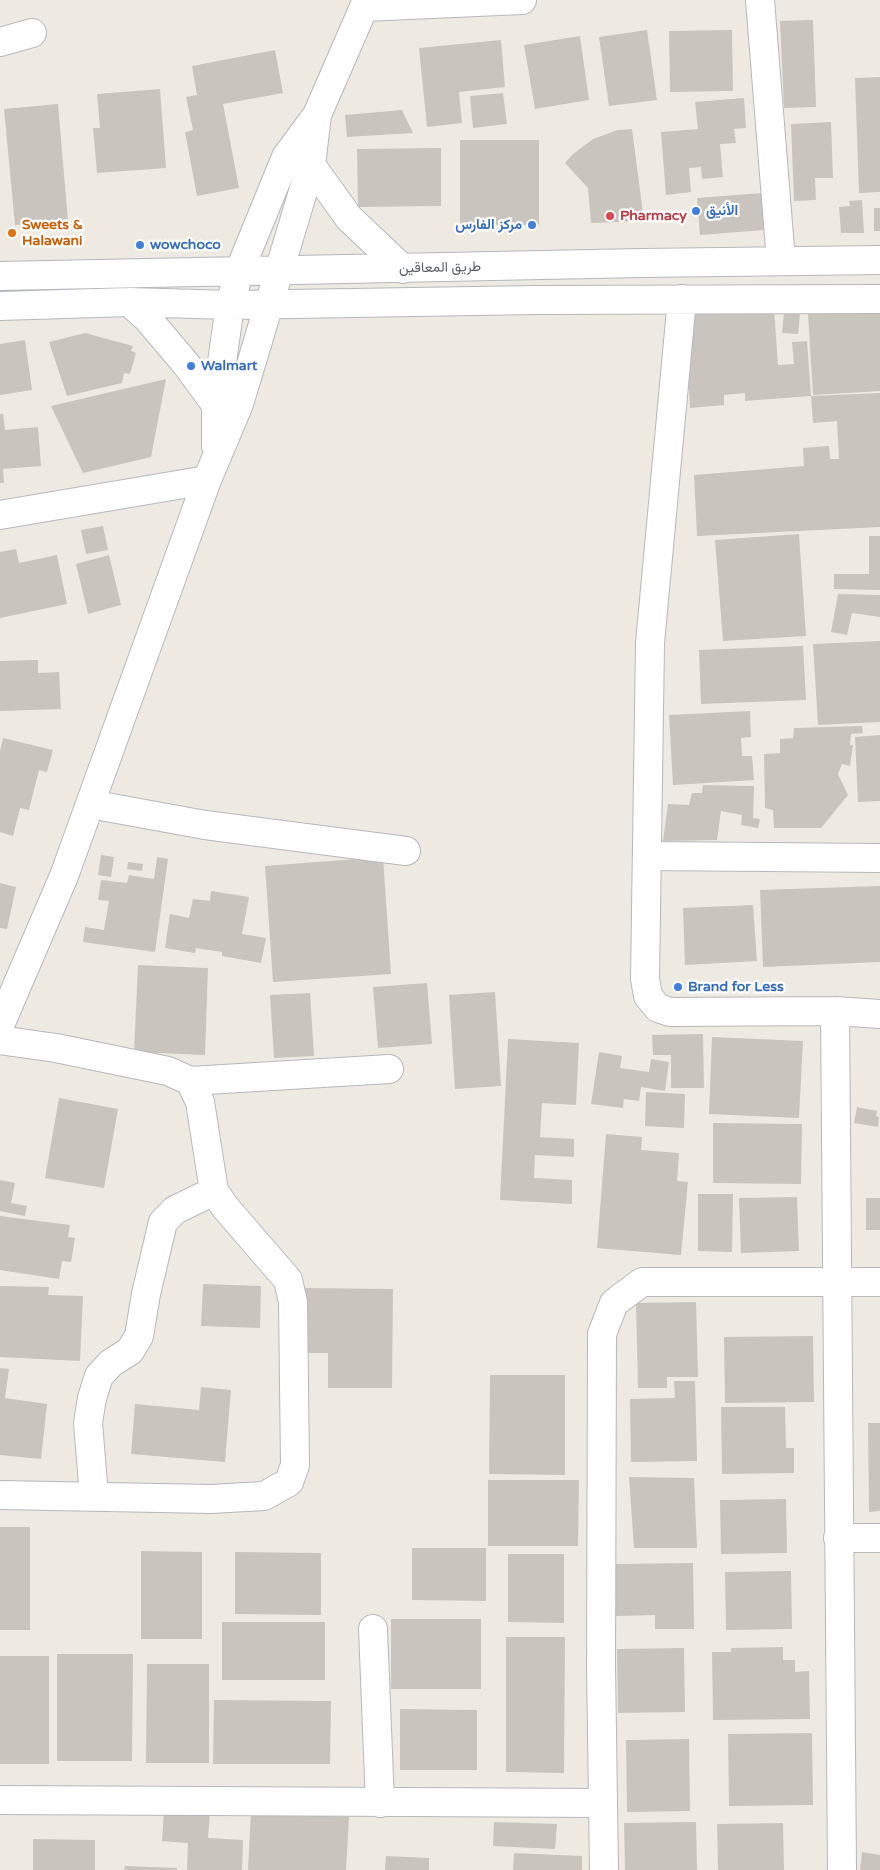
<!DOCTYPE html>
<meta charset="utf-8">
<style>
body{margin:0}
canvas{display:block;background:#eeeae1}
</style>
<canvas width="880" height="1870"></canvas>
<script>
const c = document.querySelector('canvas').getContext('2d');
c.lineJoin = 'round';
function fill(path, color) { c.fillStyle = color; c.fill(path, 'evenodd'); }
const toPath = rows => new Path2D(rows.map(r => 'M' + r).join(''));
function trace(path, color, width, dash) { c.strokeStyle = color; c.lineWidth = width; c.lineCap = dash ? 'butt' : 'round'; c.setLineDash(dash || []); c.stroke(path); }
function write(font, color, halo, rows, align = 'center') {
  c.font = font + ' "Varela Round",Vazirmatn,sans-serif'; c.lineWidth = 4.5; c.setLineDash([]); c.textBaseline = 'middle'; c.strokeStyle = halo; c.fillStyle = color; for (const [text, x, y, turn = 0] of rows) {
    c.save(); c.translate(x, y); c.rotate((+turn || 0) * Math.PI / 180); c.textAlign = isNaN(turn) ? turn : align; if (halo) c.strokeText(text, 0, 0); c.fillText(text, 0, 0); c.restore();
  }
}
const building = toPath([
 [813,20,816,107,784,108,780,21],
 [647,30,657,100,609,106,599,37],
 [732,30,733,91,670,92,669,31],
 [580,36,589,100,535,109,524,45],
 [501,40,505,87,459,92,462,123,427,127,419,48],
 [275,50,283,93,223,104,239,188,197,196,185,132,193,130,186,97,197,95,192,66],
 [880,77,880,192,859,193,855,78],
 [160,89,166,168,97,173,93,128,100,128,97,94],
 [503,93,507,124,473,128,470,96],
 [744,98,746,128,734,129,736,143,720,144,723,177,702,179,701,167,689,168,691,192,666,195,661,132,698,129,695,102],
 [58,104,68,221,15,225,4,109],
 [402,110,413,133,347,137,345,115],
 [831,122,833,178,815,178,816,200,794,201,791,124],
 [632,129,644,221,591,223,588,188,565,163,573,154,593,139,618,130],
 [460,140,539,140,539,225,460,225],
 [441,148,441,206,358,207,357,149],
 [762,193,764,230,700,235,697,198],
 [862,200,864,233,841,233,839,207,850,206,849,201],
 [874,208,880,208,880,231,874,231],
 [774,309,778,365,794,364,792,342,807,341,811,396,745,401,745,393,724,395,724,405,690,408,685,313],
 [880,309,880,391,813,395,808,314],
 [784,313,800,314,798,334,782,333],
 [85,333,133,346,131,351,136,353,130,374,124,373,122,383,67,396,49,342],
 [25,340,32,390,0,395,0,344],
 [166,379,151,457,83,473,51,406],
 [880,393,880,527,697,536,694,475,804,466,803,448,829,446,830,459,839,459,837,421,813,423,811,396],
 [0,414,3,414,5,430,38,427,41,466,3,469,4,483,0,483],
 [103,526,108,550,86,554,81,530],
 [799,534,806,636,723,641,715,540],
 [869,536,880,536,880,590,834,589,834,574,869,574],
 [16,549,19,563,57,555,67,604,0,618,0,552],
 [109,555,121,605,88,614,76,564],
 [838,594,880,595,880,617,852,613,847,635,831,632],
 [880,641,880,722,818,725,813,644],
 [803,646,806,700,701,704,699,650],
 [38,660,38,673,59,672,61,709,0,711,0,661],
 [750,711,751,737,741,738,742,756,752,756,754,780,673,785,669,715],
 [862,726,863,733,851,734,850,745,853,745,850,766,842,764,838,774,848,795,821,828,774,828,773,810,765,808,764,754,780,753,780,739,793,738,794,728],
 [880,735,880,801,858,802,855,737],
 [3,738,53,750,47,772,39,770,29,810,20,808,13,836,0,832,0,751],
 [703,785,754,786,753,818,760,819,758,828,741,825,742,815,721,811,717,840,663,841,668,804,689,805,692,793,702,793],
 [101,855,114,857,111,877,98,875],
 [157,857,168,859,155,952,83,942,85,927,104,930,109,901,98,900,101,880,127,883,129,875,154,879],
 [383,857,391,974,273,982,265,866],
 [128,862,143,864,142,871,127,869],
 [0,883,16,887,7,929,0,928],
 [880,886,880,962,763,967,760,890],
 [211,891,249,897,242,934,266,938,261,963,222,956,222,952,196,948,195,953,165,948,170,914,189,918,193,899,210,901],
 [753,905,757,961,685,965,683,908],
 [138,965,208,968,205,1055,134,1052],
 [427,983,432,1044,378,1048,373,987],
 [495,992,501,1086,455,1089,449,995],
 [310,993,314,1056,274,1058,270,995],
 [703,1034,704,1088,671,1088,671,1055,653,1055,652,1035],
 [712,1037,803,1041,799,1118,709,1114],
 [508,1039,579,1043,576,1105,542,1103,540,1137,574,1139,574,1157,535,1155,534,1178,572,1180,572,1204,500,1200],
 [599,1052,622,1056,620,1068,649,1072,651,1059,669,1062,665,1091,641,1087,639,1101,624,1099,623,1108,591,1104],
 [646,1092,685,1094,684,1128,645,1126],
 [59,1098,118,1109,104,1188,45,1178],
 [857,1107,877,1111,876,1116,879,1117,878,1127,854,1123],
 [713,1123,802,1124,801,1184,713,1183],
 [606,1134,642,1137,641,1150,679,1153,677,1181,688,1182,681,1255,597,1248],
 [0,1180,15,1183,11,1203,27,1206,25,1216,0,1211],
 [698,1194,733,1194,732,1252,698,1251],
 [797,1197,799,1251,741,1253,739,1198],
 [866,1198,880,1198,880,1230,866,1230],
 [0,1216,70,1225,68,1237,75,1238,71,1262,62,1261,59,1279,0,1270],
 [203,1284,261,1286,260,1328,201,1326],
 [0,1286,49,1287,48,1295,83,1296,80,1361,0,1357],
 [304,1288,393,1289,392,1388,328,1388,328,1353,303,1353],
 [696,1302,698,1377,667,1377,667,1388,638,1388,636,1303],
 [813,1336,814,1402,725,1403,724,1337],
 [0,1368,9,1369,5,1398,47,1404,41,1459,0,1455],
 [490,1375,565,1375,565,1475,489,1474],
 [674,1381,695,1381,697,1461,631,1462,630,1399,675,1398],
 [201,1387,231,1390,225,1462,131,1454,135,1404,199,1410],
 [721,1407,785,1407,786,1448,794,1448,794,1473,722,1474],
 [868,1423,880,1423,880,1511,869,1512],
 [629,1477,694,1478,697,1548,634,1548],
 [488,1480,579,1480,578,1546,488,1546],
 [786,1499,787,1553,721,1554,720,1500],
 [0,1527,30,1527,30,1630,0,1630],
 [412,1548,486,1548,486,1601,412,1600],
 [141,1551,202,1552,202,1639,141,1639],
 [235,1552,321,1553,321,1615,235,1614],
 [508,1554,564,1554,564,1623,508,1622],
 [693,1563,694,1629,655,1629,655,1615,616,1616,615,1564],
 [791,1571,792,1629,726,1630,725,1572],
 [391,1619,481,1619,481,1689,391,1689],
 [222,1622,325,1622,325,1680,222,1680],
 [506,1637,565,1637,564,1773,506,1772],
 [783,1647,783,1660,795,1660,795,1672,809,1671,810,1719,713,1720,712,1652,731,1652,731,1648],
 [684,1648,685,1712,618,1713,617,1649],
 [57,1654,133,1654,132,1761,57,1761],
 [0,1656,49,1656,49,1764,0,1764],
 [147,1664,209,1664,209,1763,146,1763],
 [214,1700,331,1701,330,1764,213,1764],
 [400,1709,477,1710,477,1770,400,1770],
 [812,1733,813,1805,729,1806,728,1734],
 [689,1739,690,1811,627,1812,626,1740],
 [164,1811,210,1813,208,1838,243,1840,242,1870,187,1870,188,1843,162,1841],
 [251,1812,349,1817,346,1870,248,1870],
 [494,1822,557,1824,555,1849,493,1846],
 [696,1822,697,1870,625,1870,624,1823],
 [783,1823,784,1870,718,1870,717,1824],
 [33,1839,95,1840,95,1870,33,1870],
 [862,1852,880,1855,880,1870,860,1870],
 [514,1853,582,1856,582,1870,513,1870],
 [386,1856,429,1858,429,1870,385,1870],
 [125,1866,177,1868,177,1870,124,1870]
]);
const minor = toPath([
 [760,0,781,261],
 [364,7,522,0],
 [0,42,32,33],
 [311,165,349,218,403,269],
 [0,276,641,263,880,260],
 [682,299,650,643,645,979,648,996,658,1008,670,1012,835,1011,842,1870],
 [129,302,147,318,186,364,216,405],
 [0,306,129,302,230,305,536,300,880,299],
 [216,446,216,405,230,305,239,272,286,157,317,115,367,0],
 [0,515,207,480],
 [90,804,205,825,406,851],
 [648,856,880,858],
 [835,1011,880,1014],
 [0,1025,64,876,207,480,239,404,311,165,317,115],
 [0,1040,56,1048,168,1071,190,1081,200,1102,214,1191,225,1207,288,1280,293,1302,295,1465,289,1482,264,1496,211,1499,0,1495],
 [190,1081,389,1069],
 [94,1496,88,1423,92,1398,99,1376,111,1363,130,1351,139,1336,146,1294,163,1222,175,1210,214,1191],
 [838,1538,880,1538],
 [373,1629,380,1803],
 [0,1800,603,1803],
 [604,1870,601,1666,602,1334,614,1303,642,1282,880,1282]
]);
const markers = [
 [696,211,5,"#3f7fe0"],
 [610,216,5,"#e0444e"],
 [532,225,5,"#3f7fe0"],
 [12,233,5,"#e8710a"],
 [140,245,5,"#3f7fe0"],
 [191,366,5,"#3f7fe0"],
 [678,987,5,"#3f7fe0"]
];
const shopNames = [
 ["الأنيق",706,211],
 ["مركز الفارس",522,225,"right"],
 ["wowchoco",150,245],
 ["Walmart",201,366],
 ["Brand for Less",688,987]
];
const healthNames = [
 ["Pharmacy",620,216]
];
const foodNames = [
 ["Sweets &",22,225],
 ["Halawani",22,241]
];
const streetNames = [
 ["طريق المعاقين",440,268,-1]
];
fill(building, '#c9c5be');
trace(minor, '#b4b8bd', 30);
trace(minor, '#fff', 28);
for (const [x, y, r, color] of markers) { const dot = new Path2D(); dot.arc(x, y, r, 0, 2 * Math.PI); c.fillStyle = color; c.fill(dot); trace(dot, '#fff', 2); }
write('bold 14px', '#366cbe', '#fff', shopNames, 'left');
write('bold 14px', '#be3a42', '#fff', healthNames, 'left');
write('bold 14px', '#c56008', '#fff', foodNames, 'left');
write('14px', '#595f63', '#fff', streetNames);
</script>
